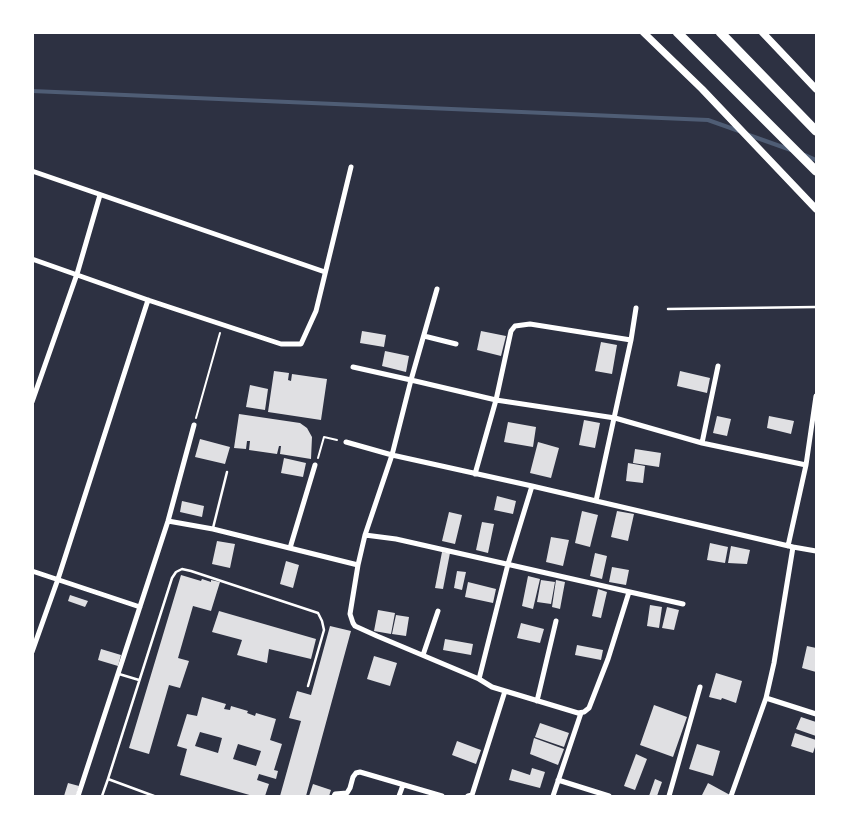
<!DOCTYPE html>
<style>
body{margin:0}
#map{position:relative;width:849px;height:829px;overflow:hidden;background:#2d3142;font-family:"Public Sans",sans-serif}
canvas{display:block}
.frame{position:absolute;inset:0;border:34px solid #fff;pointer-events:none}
</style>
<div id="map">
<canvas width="849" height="829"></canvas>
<div class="frame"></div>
</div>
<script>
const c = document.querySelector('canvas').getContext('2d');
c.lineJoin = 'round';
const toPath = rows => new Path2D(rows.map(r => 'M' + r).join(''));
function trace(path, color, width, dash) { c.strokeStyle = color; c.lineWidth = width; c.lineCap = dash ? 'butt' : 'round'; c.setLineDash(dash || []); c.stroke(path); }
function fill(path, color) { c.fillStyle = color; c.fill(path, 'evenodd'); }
const stream = toPath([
 [32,91,708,120,739,131],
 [746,134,791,150],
 [805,155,816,160]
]);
const building = toPath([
 [362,331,386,335,384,347,360,343],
 [481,331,506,336,501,356,477,350],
 [601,342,617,345,612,374,595,371],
 [385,351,409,356,406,372,382,366],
 [274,371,289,373,288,380,291,381,292,374,327,379,321,420,268,412],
 [680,371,710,378,707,393,677,386],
 [250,385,268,389,265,410,246,407],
 [239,414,300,423,307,428,312,437,311,459,280,454,281,446,279,446,277,454,249,450,250,441,247,441,246,449,234,448],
 [717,416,731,419,727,436,713,433],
 [769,416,794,421,791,434,767,428],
 [584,420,600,423,595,448,579,445],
 [508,422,536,427,533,447,504,442],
 [200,439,230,447,225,464,195,457],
 [538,442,559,448,551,478,530,473],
 [635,449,661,453,659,467,633,463],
 [284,458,306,463,303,477,281,473],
 [628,463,645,466,643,483,626,481],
 [497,496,516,501,513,514,494,510],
 [182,501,204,506,202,517,180,512],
 [582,511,598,515,590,547,575,543],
 [617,511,634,514,628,541,611,537],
 [449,512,462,515,455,544,442,541],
 [482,522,494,524,488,553,476,550],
 [551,537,569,540,563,566,546,562],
 [217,541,235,544,230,568,212,564],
 [710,543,728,547,725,563,707,560],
 [731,546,750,550,747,564,728,563],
 [442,552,450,553,443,589,435,588],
 [595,553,607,556,602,579,590,576],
 [286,561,299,565,293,588,280,584],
 [612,567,629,570,626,585,609,582],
 [457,571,466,572,462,590,454,588],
 [181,575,201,581,202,579,211,582,211,580,220,582,211,611,193,606,178,658,189,661,180,688,169,685,149,754,129,748],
 [528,576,540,579,533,609,522,606],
 [541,580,555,582,551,604,537,602],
 [556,580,565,582,560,609,552,607],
 [468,582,496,589,493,603,465,597],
 [598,589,607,592,601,618,592,616],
 [70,595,88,601,85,607,68,601],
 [650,605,662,607,659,628,647,626],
 [667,607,679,610,674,630,662,628],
 [378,610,395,613,391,634,374,631],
 [219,611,316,639,311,659,269,649,267,663,237,655,242,640,212,632],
 [396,615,409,617,406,636,392,634],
 [521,623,544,629,540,643,517,638],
 [330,626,351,631,306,796,280,796,301,721,289,718,297,691,311,695],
 [445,639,473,644,471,655,443,650],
 [577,645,603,650,601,660,575,655],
 [807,646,816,648,816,672,802,668],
 [101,649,121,655,118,666,98,660],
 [374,656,397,663,390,686,367,679],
 [716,673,742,681,736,703,722,698,721,700,709,697],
 [202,697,226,704,224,709,230,710,231,706,248,711,247,713,255,716,256,713,276,719,270,740,282,744,274,770,278,771,276,779,259,774,257,780,269,784,265,796,253,796,180,775,187,749,177,746,187,714,197,716],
 [200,732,222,738,218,753,195,746],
 [238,744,261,751,256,766,233,759],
 [654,705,687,717,673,757,640,745],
 [801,717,816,722,816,736,796,729],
 [540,723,569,733,564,747,535,737],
 [795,733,816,740,816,744,813,753,791,746],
 [534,738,564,749,558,765,530,754],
 [457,741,481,750,476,764,452,755],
 [697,744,720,751,713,776,689,769],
 [636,754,647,759,635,790,624,786],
 [532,768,545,772,540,788,509,780,512,769,530,775],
 [655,779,662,782,657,796,649,796],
 [68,783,79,786,76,796,64,796],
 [708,783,730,795,729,796,705,796,702,795],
 [313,784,331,790,329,796,309,796]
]);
const path = toPath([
 [196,418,220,333],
 [318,458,324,437,337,440]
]);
const service = toPath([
 [668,309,816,307],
 [213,528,227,472],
 [119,674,139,680],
 [108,779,172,578,176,572,182,569,191,571,318,613,322,621,324,630,308,686],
 [102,796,108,779,154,796]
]);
const minor = toPath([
 [32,171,325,272],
 [32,259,148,300,281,344,301,344,316,311,351,167],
 [437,289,411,380,392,455,365,535,358,565,350,614,353,623,355,626,377,636,479,679,492,687,578,713,584,712,589,708,608,659,629,592],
 [424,336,456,344],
 [353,367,411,380,496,400,615,418,702,443,806,465,788,546],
 [32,402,77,274,100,195],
 [346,442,392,455,532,486,508,564,479,679],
 [702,443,718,366],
 [806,465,816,396],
 [475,474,496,400,511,331,515,326,530,324,631,340],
 [532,486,793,547,774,663,766,698,731,796],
 [596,501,631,340,636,308],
 [168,521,213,529,358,565],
 [365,535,396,539,683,604],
 [793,547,816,551],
 [290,548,315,465],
 [32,571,140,607],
 [32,652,58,579,148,300],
 [423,655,438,611],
 [766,698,816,714],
 [537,701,556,621],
 [558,780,609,796],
 [78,796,168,521,194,425],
 [334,796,335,794,347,793,350,788,353,777,356,773,360,772,442,796],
 [399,796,403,785],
 [468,796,472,795,505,691],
 [553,796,581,713],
 [669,796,700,687]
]);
const tertiary = toPath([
 [643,32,702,89,816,209],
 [762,32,816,89]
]);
const trunk = toPath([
 [677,32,816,171],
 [720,32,816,131]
]);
trace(stream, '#4f5d75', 4);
fill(building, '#e0e0e3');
trace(path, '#fff', 2);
trace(service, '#fff', 2.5);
trace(minor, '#fff', 5);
trace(tertiary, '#fff', 7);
trace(trunk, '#fff', 9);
</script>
